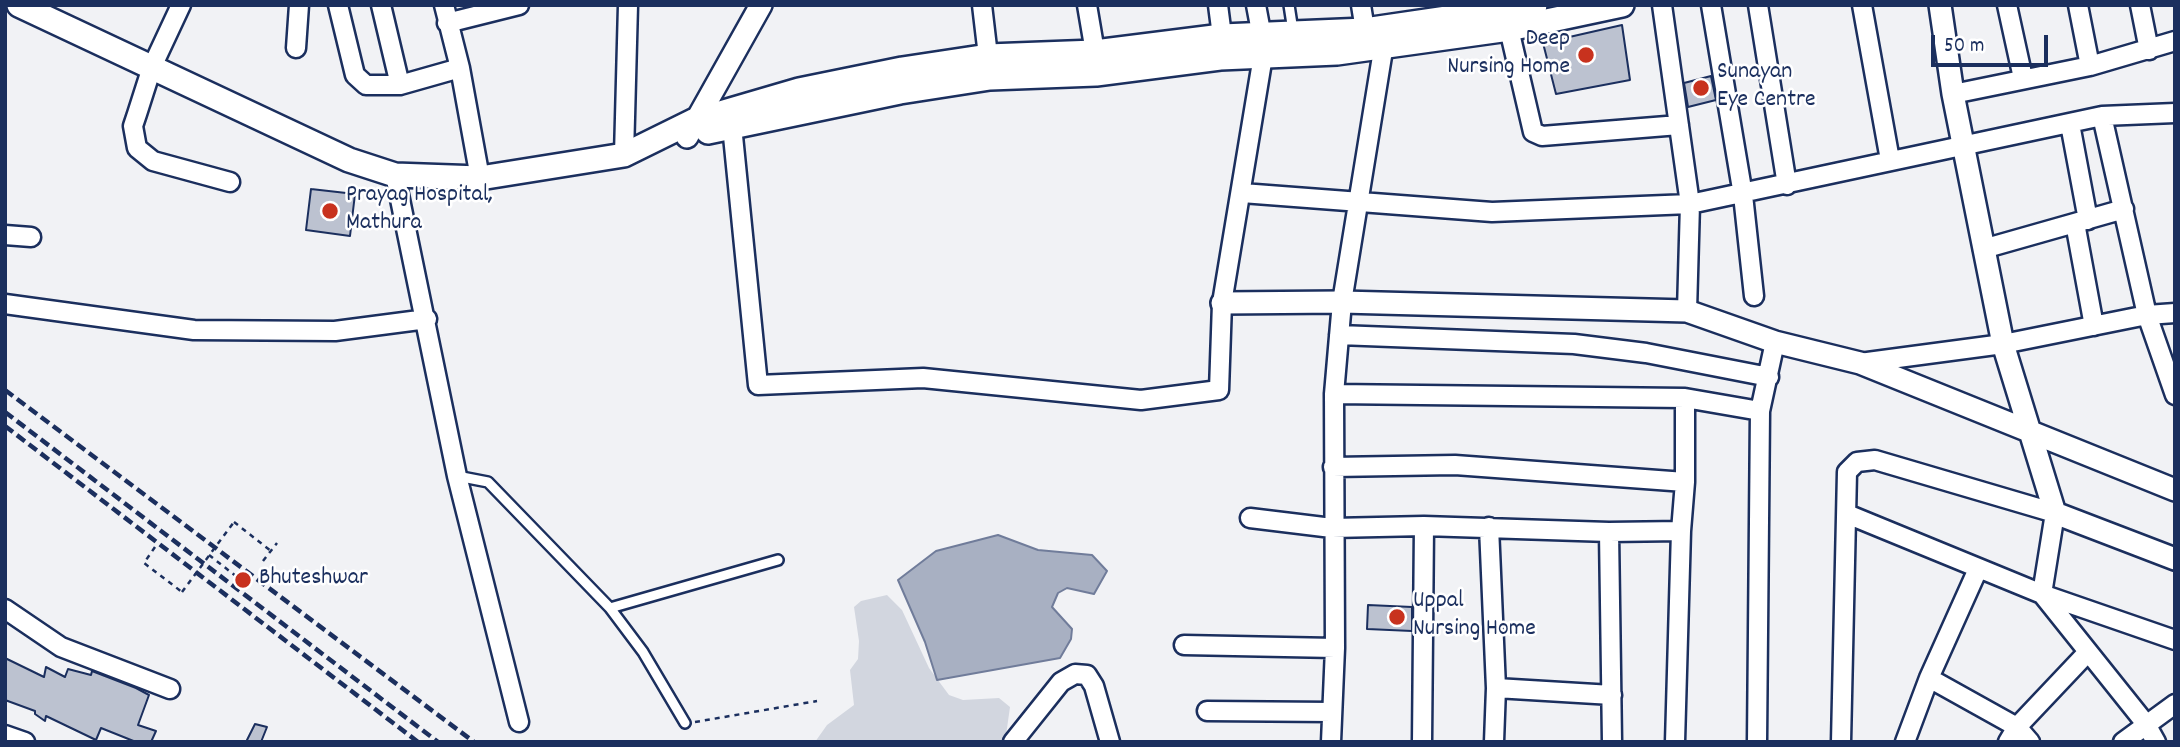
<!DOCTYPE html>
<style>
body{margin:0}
#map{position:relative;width:2180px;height:747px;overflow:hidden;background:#f1f2f5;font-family:Dekko,sans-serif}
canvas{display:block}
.frame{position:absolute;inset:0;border:7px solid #1b2f5e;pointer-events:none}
.scale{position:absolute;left:1931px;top:35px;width:117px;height:32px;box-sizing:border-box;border:4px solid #1b2f5e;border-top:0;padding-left:9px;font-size:21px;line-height:24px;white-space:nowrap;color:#1b2f5e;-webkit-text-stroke:5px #fff;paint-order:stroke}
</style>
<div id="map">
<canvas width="2180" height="747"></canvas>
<div class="frame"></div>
<div class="scale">50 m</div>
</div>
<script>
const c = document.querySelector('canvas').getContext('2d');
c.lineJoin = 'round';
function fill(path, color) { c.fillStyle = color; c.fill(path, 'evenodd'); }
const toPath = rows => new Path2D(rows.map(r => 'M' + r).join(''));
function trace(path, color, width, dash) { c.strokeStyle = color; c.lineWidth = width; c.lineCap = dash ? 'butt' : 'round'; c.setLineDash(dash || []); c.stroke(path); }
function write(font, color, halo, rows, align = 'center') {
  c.font = font + ' Dekko,sans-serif'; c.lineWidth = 5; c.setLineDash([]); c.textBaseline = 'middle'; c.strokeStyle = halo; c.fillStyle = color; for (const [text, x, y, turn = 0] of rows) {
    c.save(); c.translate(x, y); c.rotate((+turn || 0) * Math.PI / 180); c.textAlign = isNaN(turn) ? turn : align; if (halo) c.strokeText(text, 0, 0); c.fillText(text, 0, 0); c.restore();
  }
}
const green = toPath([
 [887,595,902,610,929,668,949,695,963,700,999,698,1010,707,1005,742,815,742,827,725,854,705,850,670,858,659,859,641,854,607,861,601]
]);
const water = toPath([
 [998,535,1038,550,1092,555,1107,571,1094,594,1067,588,1058,593,1052,607,1072,629,1071,639,1060,658,937,680,925,642,898,580,936,551,998,535]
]);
const building = toPath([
 [1622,25,1630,80,1556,94,1543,43,1622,25],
 [1711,76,1716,100,1688,107,1684,83,1711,76],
 [311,189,355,194,350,236,306,230,311,189],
 [1368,605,1412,607,1412,631,1367,629,1368,605],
 [5,658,44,677,46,667,65,677,68,669,91,675,92,671,136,688,149,695,138,725,156,731,151,742,136,742,101,728,96,740,46,716,45,721,35,714,35,711,5,700,5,658],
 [255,724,267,727,261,742,246,742,255,724]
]);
const path = toPath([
 [234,522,271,551],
 [155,547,144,563,182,592],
 [209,555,246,584],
 [263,561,277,543],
 [243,589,250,578],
 [695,722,817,701]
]);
const service = toPath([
 [1289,5,1293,31],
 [457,476,488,482,610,608,643,652,685,723],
 [610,608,778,560]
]);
const minor = toPath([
 [181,5,152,67,137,114,133,126,137,148,153,161,230,182],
 [338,5,355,75,366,85,400,85,460,68],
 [381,5,400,85],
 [444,5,460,68,480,178],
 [982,5,988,56],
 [1087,5,1095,52],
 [1218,5,1222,36],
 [1256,5,1262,37],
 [1361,5,1365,30],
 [1662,5,1690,204,1687,311],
 [1711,5,1743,195,1754,296],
 [1758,5,1787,185],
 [1862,5,1890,160],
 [2007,5,2023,78],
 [2078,5,2090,66],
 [2140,5,2149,50],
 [447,23,519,5],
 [1509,29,1533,132,1542,136,1679,125],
 [296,48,299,5],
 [1953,94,2090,66,2175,41],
 [2102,116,2147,315,2175,395],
 [2070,124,2088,220],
 [732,126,758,385,923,378,1141,400,1219,390,1222,303,1263,56],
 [624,155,628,5],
 [395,175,457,476,519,722],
 [1242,193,1492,212,1690,204,2102,116,2175,113],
 [2075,223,2094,326],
 [5,235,31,237],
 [1983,249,2124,209],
 [5,304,194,330,335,331,427,319],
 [1339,335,1574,344,1646,353,1769,377],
 [1860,363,2003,344,2147,315,2175,313],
 [1334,394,1685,398,1760,411,1757,742],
 [1760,411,1775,342],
 [1333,467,1455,465,1685,482],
 [1847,514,2042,594,2175,640],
 [1250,518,1332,528,1424,526,1609,532,1681,531,1685,482,1685,398],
 [1489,527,1496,688,1494,742],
 [1609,532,1612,742],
 [5,609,61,647,170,689],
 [1184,645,1335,648],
 [1929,678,2017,727,2030,742],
 [1496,688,1612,695],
 [1207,711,1332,712],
 [5,735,25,742],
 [1013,742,1061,682,1075,674,1087,675,1094,686,1110,742],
 [1331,742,1335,648,1334,394,1342,302,1384,44],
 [1422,742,1424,526],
 [1675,742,1681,531],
 [1841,742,1847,472,1857,462,1875,460,2055,513,2042,594,2146,724,2156,742],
 [1905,742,1929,678,1978,569],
 [2008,742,2017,727,2087,653],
 [2123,742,2175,704]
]);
const tertiary = toPath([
 [1940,5,1953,94,2003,344,2055,513,2175,559],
 [687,137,761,5],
 [1222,303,1342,302,1687,311,1775,342,1860,363,2175,490]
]);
const secondary = toPath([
 [19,5,349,160,395,175,480,178,624,155,693,121,799,90,902,69,988,56,1095,52,1222,36,1365,30,1535,5],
 [708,132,900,92,990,78,1096,74,1220,58,1337,53,1509,29,1622,5]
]);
const rail = toPath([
 [5,390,474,742],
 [5,412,438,742],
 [5,426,418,742]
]);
const pathBridge = toPath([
 [182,592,234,522]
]);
const markers = [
 [1586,55,9,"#c8321e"],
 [1701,88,9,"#c8321e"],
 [330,211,9,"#c8321e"],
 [243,580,9,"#c8321e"],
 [1397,617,9,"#c8321e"]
];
const poiNames = [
 ["Deep",1570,41,"right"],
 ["Nursing Home",1570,69,"right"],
 ["Sunayan",1717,74],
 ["Eye Centre",1717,102],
 ["Prayag Hospital,",346,197],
 ["Mathura",346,225],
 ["Bhuteshwar",259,580],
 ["Uppal",1413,603],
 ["Nursing Home",1413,631]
];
fill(green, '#d2d6df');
fill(water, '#a8b0c2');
trace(water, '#707c9a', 2);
fill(building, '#bcc2d0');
trace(building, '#1b2f5e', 2);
trace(service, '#1b2f5e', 14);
trace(minor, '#1b2f5e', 23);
trace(tertiary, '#1b2f5e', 26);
trace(secondary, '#1b2f5e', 28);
trace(path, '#1b2f5e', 2.5, [5, 5]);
trace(service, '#fff', 9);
trace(minor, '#fff', 18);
trace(tertiary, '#fff', 21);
trace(secondary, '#fff', 23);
trace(rail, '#1b2f5e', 4.5, [10, 5]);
trace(pathBridge, '#1b2f5e', 2.5, [5, 5]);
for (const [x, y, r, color] of markers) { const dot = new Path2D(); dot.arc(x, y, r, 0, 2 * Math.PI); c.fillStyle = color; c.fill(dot); trace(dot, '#fff', 2.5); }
write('24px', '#1b2f5e', '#fff', poiNames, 'left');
</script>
